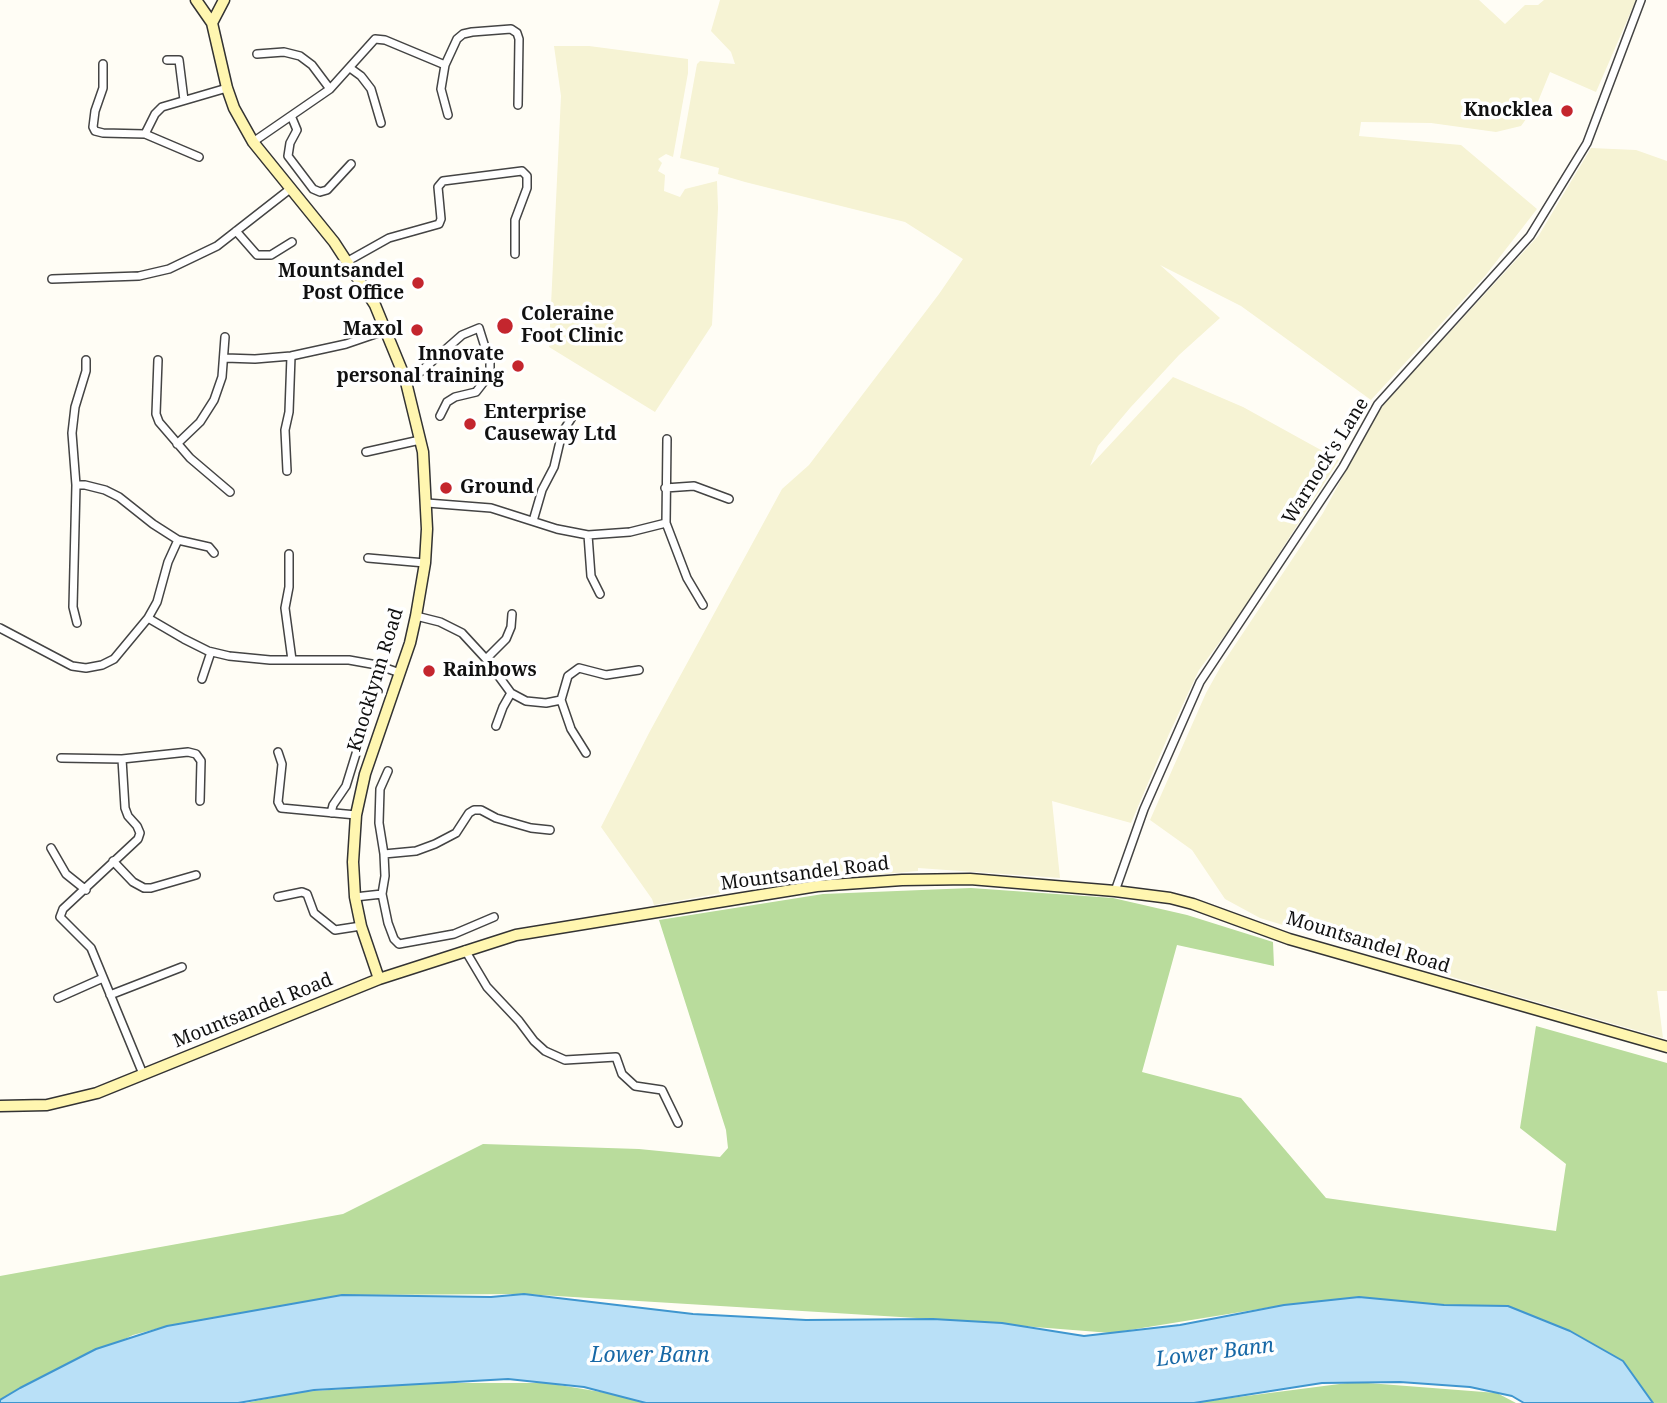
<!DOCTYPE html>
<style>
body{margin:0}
canvas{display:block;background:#fffdf5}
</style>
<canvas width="1667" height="1403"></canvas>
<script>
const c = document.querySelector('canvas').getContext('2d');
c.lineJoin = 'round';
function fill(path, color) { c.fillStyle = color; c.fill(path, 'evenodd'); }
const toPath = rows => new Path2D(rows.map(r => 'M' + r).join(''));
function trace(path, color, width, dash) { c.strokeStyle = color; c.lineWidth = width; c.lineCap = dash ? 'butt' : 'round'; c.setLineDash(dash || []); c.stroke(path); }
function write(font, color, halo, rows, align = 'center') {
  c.font = font + ' "Noto Serif",serif'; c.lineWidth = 7; c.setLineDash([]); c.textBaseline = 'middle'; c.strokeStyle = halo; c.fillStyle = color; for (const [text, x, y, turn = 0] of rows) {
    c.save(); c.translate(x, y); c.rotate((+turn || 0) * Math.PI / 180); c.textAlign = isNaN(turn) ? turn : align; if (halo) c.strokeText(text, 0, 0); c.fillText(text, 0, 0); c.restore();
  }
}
const farmland = toPath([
 [720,0,1479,0,1505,24,1525,5,1538,5,1544,0,1636,0,1596,92,1550,72,1537,104,1521,126,1496,132,1431,123,1361,122,1359,136,1461,145,1537,209,1485,276,1371,400,1241,306,1160,265,1220,318,1179,355,1130,408,1098,446,1090,466,1173,377,1243,407,1339,460,1239,616,1199,670,1169,734,1131,823,1052,801,1060,878,918,868,918,871,773,884,654,905,652,899,601,827,649,733,782,489,809,465,939,294,963,259,905,222,745,182,718,174,719,168,680,158,697,64,700,61,735,64,731,52,711,31],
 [554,46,589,46,688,59,688,73,673,157,666,154,658,159,662,163,658,171,665,175,664,191,680,197,685,189,717,181,718,208,712,325,655,412,549,347,561,96],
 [1591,148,1636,150,1667,161,1667,991,1657,991,1663,1038,1488,988,1260,918,1225,899,1192,850,1150,820,1206,693,1221,666,1323,513,1375,417,1384,404,1539,235]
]);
const forest = toPath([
 [971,888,1113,898,1187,915,1273,942,1274,966,1177,945,1142,1072,1241,1098,1326,1198,1556,1231,1566,1164,1520,1128,1536,1026,1667,1063,1667,1403,1651,1403,1622,1361,1577,1335,1492,1306,1284,1305,1111,1333,933,1319,524,1294,342,1295,167,1326,133,1335,0,1400,0,1276,343,1214,483,1144,639,1149,720,1157,728,1148,726,1130,659,920,823,894],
 [1355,1382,1497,1393,1516,1403,1192,1403],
 [432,1383,547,1383,667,1403,246,1403,300,1392]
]);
const water = toPath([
 [524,1294,693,1314,806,1320,933,1319,1002,1323,1084,1336,1180,1325,1284,1305,1359,1297,1444,1305,1508,1306,1570,1331,1623,1361,1653,1403,1524,1403,1512,1396,1470,1387,1400,1382,1322,1383,1194,1403,646,1403,584,1387,508,1379,314,1390,238,1403,0,1403,0,1400,20,1388,96,1349,167,1326,342,1295,491,1297,524,1294]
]);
const street = toPath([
 [257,54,284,52,300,56,312,65,330,89],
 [167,60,179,60,184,100],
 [103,64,103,88,95,111,93,127,95,131,103,133,145,134,155,114,162,107,227,88],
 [350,68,361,76,371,89,381,123],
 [448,115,441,89,445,65,457,39,463,34,472,32,511,29,517,33,519,39,518,105],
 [292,118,297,130,290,143,288,156,313,189,320,192,327,190,351,164],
 [145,134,199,157],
 [253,142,330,89,375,39,385,40,445,65],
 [236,231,257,255,271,255,292,242],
 [348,261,389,238,439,224,441,219,438,187,443,181,522,171,527,176,527,188,515,220,515,254],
 [52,279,139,276,169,269,217,246,290,189],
 [225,358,255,359,291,356,346,344,387,330],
 [158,360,156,414,159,422,190,458,230,492],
 [405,378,420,372,462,335,479,328,490,363,490,374,476,392,455,397,447,402,440,416],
 [177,444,200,422,214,400,222,377,225,337],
 [366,452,420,440],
 [287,471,285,430,289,412,291,356],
 [76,485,85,485,105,490,119,497,153,524,178,540,168,562,157,602,148,618],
 [665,488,694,486,729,499],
 [427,503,491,508,557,529,588,535,630,532,666,523,687,578,703,605],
 [533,521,542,490,554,467,562,433,574,414],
 [666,523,667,439],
 [588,535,591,576,600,594],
 [178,540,209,547,214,553],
 [289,554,289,587,285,608,292,660],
 [368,558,425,563],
 [416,616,440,622,462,633,486,659,511,693,526,701,546,703,561,700,571,729,586,753],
 [77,623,73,607,76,485,72,433,75,407,86,371,86,360],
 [0,628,72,666,86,668,102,665,114,659,148,618,184,639,208,651,229,656,270,660,349,660,377,665,400,673],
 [486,659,506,639,511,627,512,614],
 [202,679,211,652],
 [561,700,568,676,579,668,606,675,639,670],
 [496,726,503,707,511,693],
 [278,752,282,764,278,802,281,808,356,815],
 [61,758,122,759,188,752,196,754,201,761,200,801],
 [122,759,125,808,128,816,137,826,140,833,138,839,63,909,60,917,91,948,143,1074],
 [331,813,333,805,346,786,359,744],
 [51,848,66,874,86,890],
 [384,854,416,851,435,844,456,833,469,813,474,810,481,810,496,818,531,828,550,830],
 [113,861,133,882,144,888,151,888,196,875],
 [1115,891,1144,809,1200,682,1343,467,1378,404,1530,236,1587,143,1641,0],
 [382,894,385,876,384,854,379,823,380,789,388,771],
 [278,897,302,892,307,894,314,913,335,930,361,926],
 [355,897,382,894,388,923,394,939,399,944,454,934,494,917],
 [465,950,487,987,519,1021,534,1041,545,1051,565,1060,616,1057,622,1074,635,1086,662,1090,678,1123],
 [110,995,182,967],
 [58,998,103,978]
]);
const secondary = toPath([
 [196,0,212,23,227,88,234,108,253,142,334,242,375,305,405,378,423,452,427,529,425,563,416,616,410,643,365,774,356,815,353,862,355,897,361,926,379,979],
 [212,23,224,0],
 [0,1106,47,1105,97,1093,379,979,516,935,817,886,902,880,970,879,1115,891,1170,898,1193,904,1289,939,1667,1047]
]);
const markers = [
 [1567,111,7,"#c4262e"],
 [418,283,7,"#c4262e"],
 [505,326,9,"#c4262e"],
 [417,330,7,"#c4262e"],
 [518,366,7,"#c4262e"],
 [470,424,7,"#c4262e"],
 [446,488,7,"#c4262e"],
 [429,671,7,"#c4262e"]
];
const poiNames = [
 ["Knocklea",1553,111],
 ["Mountsandel",404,272],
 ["Post Office",404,294],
 ["Coleraine",521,315,"left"],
 ["Foot Clinic",521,337,"left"],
 ["Maxol",403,330],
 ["Innovate",504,355],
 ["personal training",504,377],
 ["Enterprise",484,413,"left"],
 ["Causeway Ltd",484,435,"left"],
 ["Ground",460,488,"left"],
 ["Rainbows",443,671,"left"]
];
const streetNames = [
 ["Warnock's Lane",1326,461,-58],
 ["Knocklynn Road",376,680,-73],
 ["Mountsandel Road",805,874,-7],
 ["Mountsandel Road",1368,943,17],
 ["Mountsandel Road",253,1011,-22]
];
const waterNames = [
 ["Lower Bann",1215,1353,-7],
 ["Lower Bann",650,1356]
];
fill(farmland, '#f6f3d4');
fill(forest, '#b9dc9c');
fill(water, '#b9e0f7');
trace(water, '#3f96cf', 2);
trace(street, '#444', 10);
trace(secondary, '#333', 13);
trace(street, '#fff', 7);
trace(secondary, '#fff6b0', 10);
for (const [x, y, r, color] of markers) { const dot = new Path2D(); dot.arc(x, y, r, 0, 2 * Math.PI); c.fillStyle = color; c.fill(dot); trace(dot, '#fff', 2.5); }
write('bold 19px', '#111', '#fff', poiNames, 'right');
write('19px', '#111', '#fff', streetNames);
write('italic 21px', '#1768a6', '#fff', waterNames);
</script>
